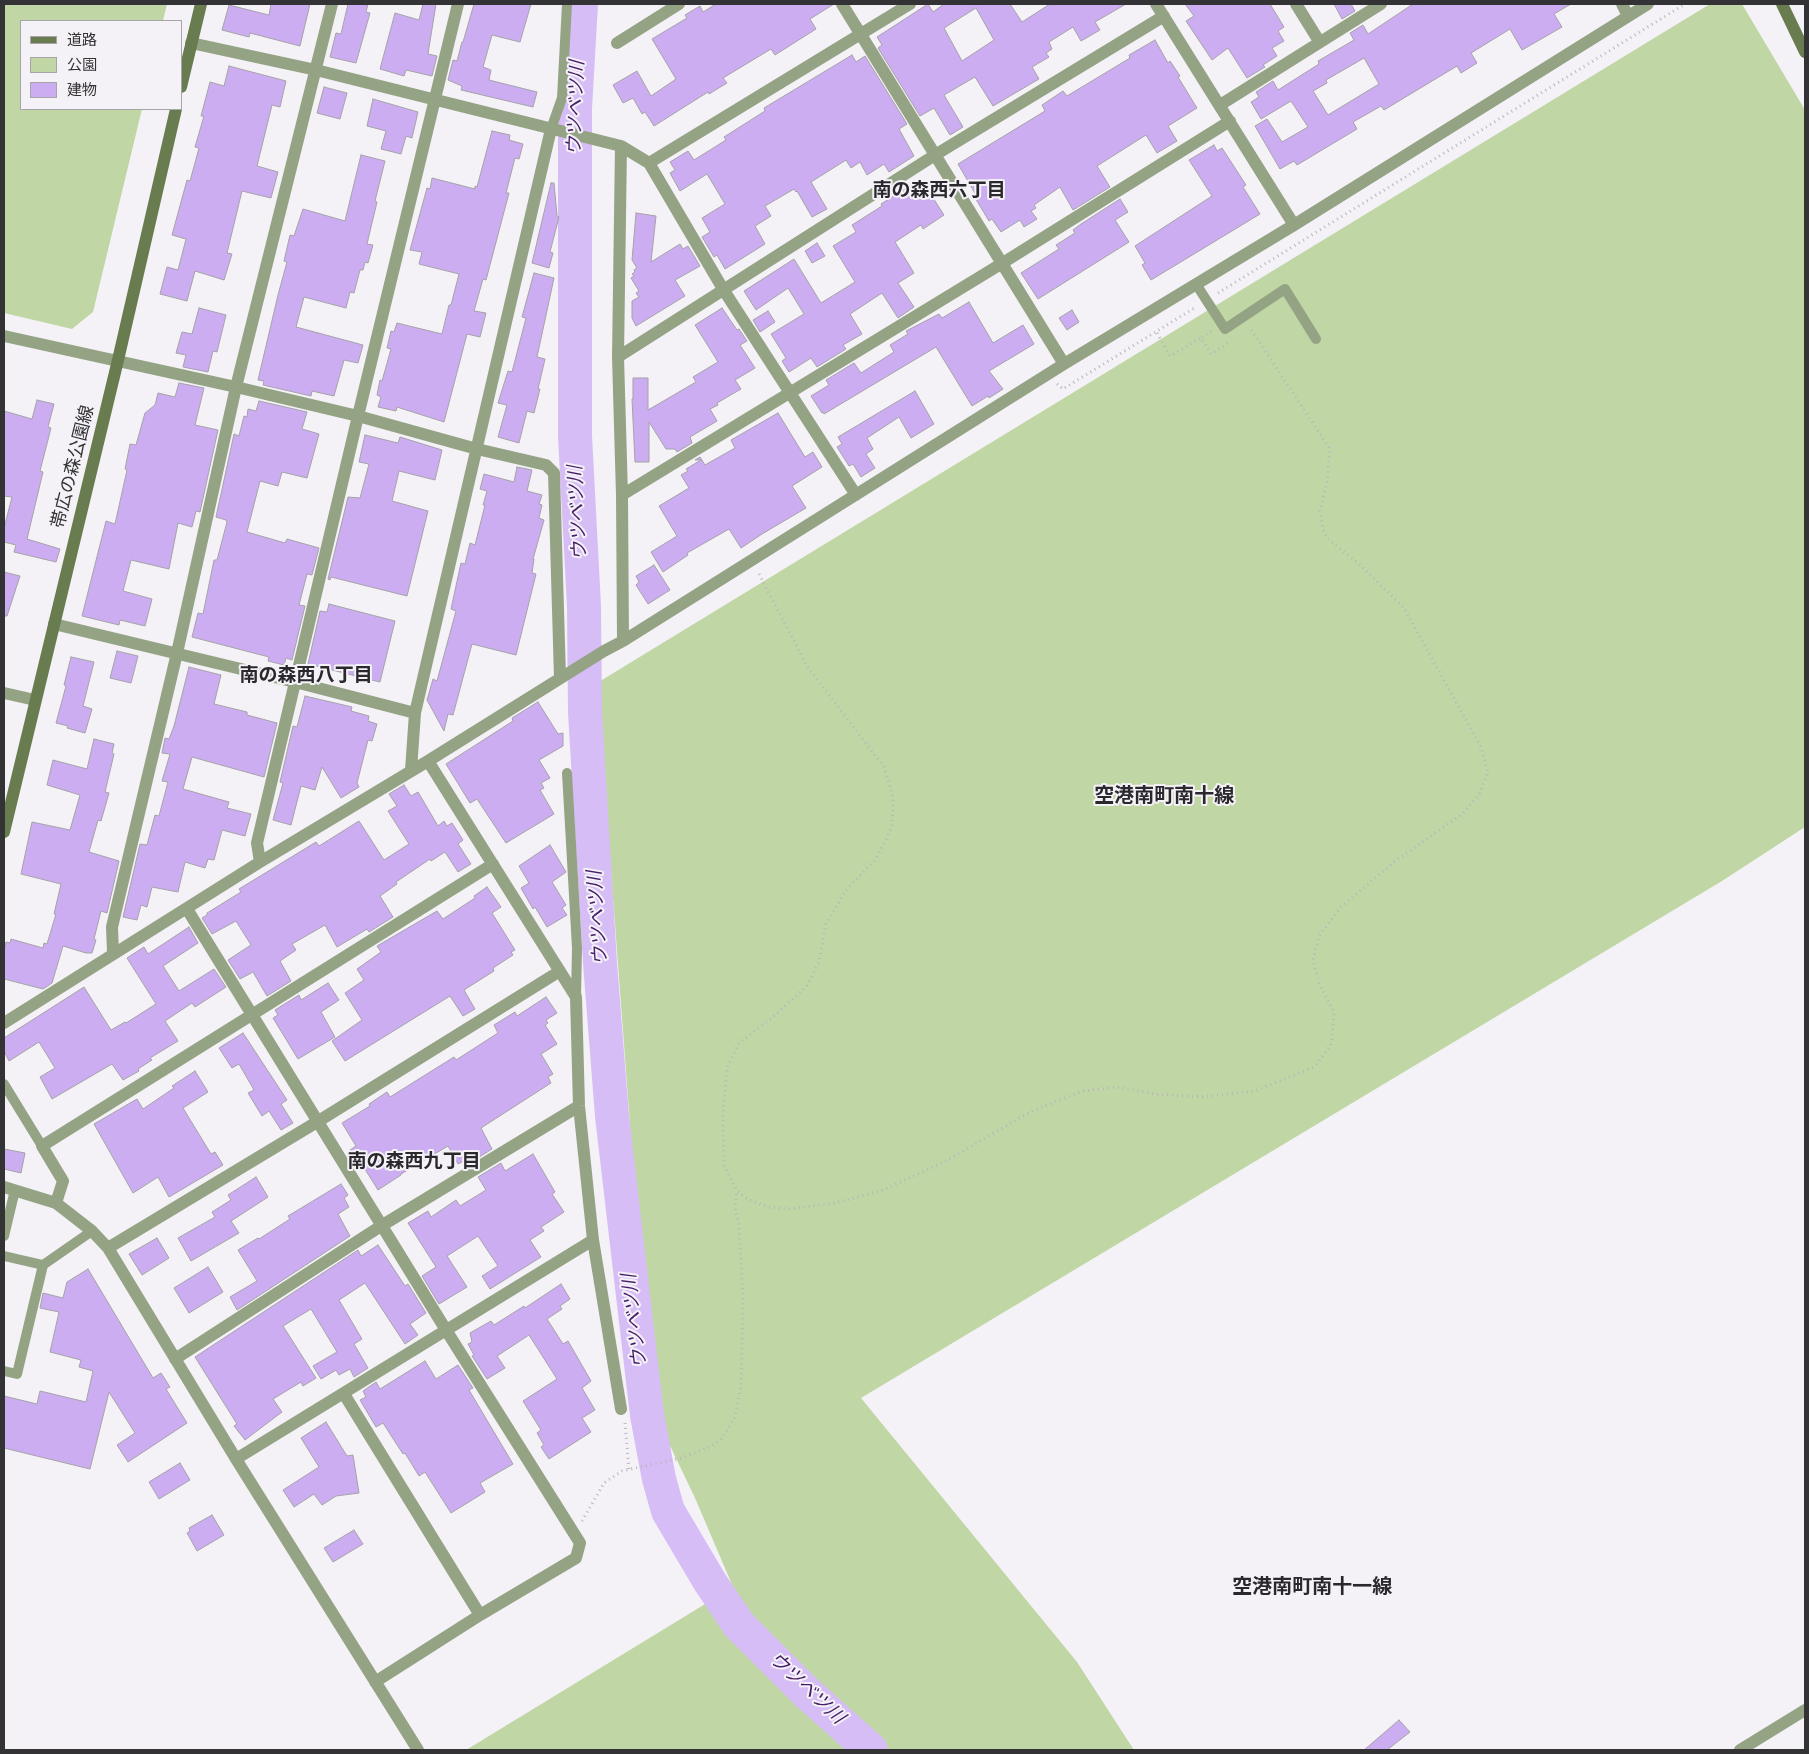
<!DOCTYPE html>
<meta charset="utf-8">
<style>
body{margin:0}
#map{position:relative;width:1809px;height:1754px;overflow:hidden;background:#f4f2f7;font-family:Jost,"Noto Sans JP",sans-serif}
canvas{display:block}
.frame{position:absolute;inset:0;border:5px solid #333234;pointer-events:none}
.legend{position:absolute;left:20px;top:20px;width:162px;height:90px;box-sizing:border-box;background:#f4f2f7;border:1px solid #a7a5a9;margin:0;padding:6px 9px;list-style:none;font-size:15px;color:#333234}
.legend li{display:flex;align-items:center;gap:10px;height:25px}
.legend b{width:25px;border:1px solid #a7a5a9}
</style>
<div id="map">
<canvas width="1809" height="1754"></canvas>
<div class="frame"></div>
<ul class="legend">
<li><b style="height:6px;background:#687c50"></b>道路</li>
<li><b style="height:14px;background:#c0d7a5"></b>公園</li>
<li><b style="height:14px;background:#cdadf2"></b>建物</li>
</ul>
</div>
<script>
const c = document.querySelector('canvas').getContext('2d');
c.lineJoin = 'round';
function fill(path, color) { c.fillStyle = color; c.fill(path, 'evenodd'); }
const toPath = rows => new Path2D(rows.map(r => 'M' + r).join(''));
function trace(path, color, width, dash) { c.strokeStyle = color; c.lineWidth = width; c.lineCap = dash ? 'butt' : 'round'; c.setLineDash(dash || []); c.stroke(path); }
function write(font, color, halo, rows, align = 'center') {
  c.font = font + ' Jost,"Noto Sans JP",sans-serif'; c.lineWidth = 4; c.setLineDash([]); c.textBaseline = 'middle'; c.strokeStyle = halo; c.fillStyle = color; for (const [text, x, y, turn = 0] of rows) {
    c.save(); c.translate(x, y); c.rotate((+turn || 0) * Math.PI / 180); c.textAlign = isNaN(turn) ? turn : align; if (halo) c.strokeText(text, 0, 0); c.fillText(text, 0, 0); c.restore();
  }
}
const green = toPath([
 [4,4,167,4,163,21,21,21,21,109,142,109,93,312,72,329,4,313],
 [1710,4,1742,4,1805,110,1805,827,1722,881,861,1398,1077,1662,1134,1750,888,1750,883,1745,874,1750,466,1750,733,1587,695,1498,651,1406,597,683]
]);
const river = toPath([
 [581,4,575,108,575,436,584,606,585,712,600,963,612,1116,647,1415,659,1479,668,1511,710,1582,739,1625,806,1692,871,1750]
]);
const building = toPath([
 [271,4,310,4,300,46,250,33,249,37,222,30,229,5,269,15,271,4],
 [348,4,368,4,366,12,370,13,356,63,330,57,336,33,341,34,348,4],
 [423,4,436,4,428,54,437,56,432,76,406,70,404,76,380,69,395,13,419,20,423,4],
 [474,4,531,4,520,42,492,35,483,67,491,70,489,80,537,92,533,107,461,90,462,86,448,80,453,60,457,61,462,42,463,42,474,4],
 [716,4,834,4,810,19,816,29,775,55,771,49,723,78,727,83,709,94,708,92,654,126,645,112,642,114,633,98,623,103,613,85,637,71,651,96,676,79,652,39,687,18,685,15,700,6,703,12,716,4],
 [928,4,933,12,944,4,1010,4,1022,22,1050,4,1126,4,1095,22,1100,30,1081,41,1073,27,1049,42,1052,49,1046,53,1049,57,1032,67,1039,79,993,106,975,77,944,95,963,127,950,135,934,108,920,116,878,48,882,45,877,37,928,4],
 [976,8,994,40,962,61,944,28,976,8],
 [1185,4,1270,4,1284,27,1278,31,1284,41,1272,48,1277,56,1263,65,1265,67,1247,78,1228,48,1212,60,1186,21,1194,16,1185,4],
 [1334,4,1351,4,1355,11,1342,19,1334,4],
 [1413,4,1571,4,1554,14,1562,27,1522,50,1510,29,1471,53,1477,63,1461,73,1457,66,1384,110,1381,106,1353,122,1357,129,1297,165,1294,161,1280,169,1255,126,1267,119,1282,142,1308,127,1291,101,1261,119,1251,102,1259,97,1256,92,1273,81,1278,90,1319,64,1318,61,1354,40,1350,33,1363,25,1368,34,1413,4],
 [1364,58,1379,84,1328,115,1313,91,1327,83,1326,80,1364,58],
 [1155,40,1168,63,1170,61,1180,76,1178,77,1197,108,1168,126,1177,141,1157,153,1146,135,1097,166,1110,187,1073,210,1060,187,1034,205,1036,208,1031,211,1037,219,1024,227,1020,220,1001,232,992,219,989,221,974,196,976,195,958,164,1045,111,1042,105,1063,91,1067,96,1130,58,1129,55,1155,40],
 [852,55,856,62,865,56,907,124,899,129,914,156,889,172,884,164,867,175,860,162,851,168,846,160,811,182,827,209,812,217,797,191,796,192,794,189,765,206,771,216,755,226,765,244,725,269,717,255,714,257,702,237,710,232,702,218,725,204,707,174,680,191,670,173,675,170,670,162,688,151,694,160,726,140,724,137,765,111,764,108,852,55],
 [229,66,286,81,280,107,272,105,257,166,278,172,271,198,242,191,227,253,232,254,224,280,195,271,187,301,160,294,167,267,178,270,186,239,172,235,187,180,190,181,199,148,195,147,204,116,201,116,210,82,224,86,229,66],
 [324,87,347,93,340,119,317,113,324,87],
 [373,99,418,112,412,138,406,136,401,154,381,149,386,131,367,126,373,99],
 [492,131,510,135,509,140,523,144,519,159,515,158,506,193,509,193,486,280,483,279,474,311,486,313,480,337,467,334,444,422,397,407,396,411,378,407,381,397,377,395,380,380,382,381,391,349,387,348,391,331,394,332,397,323,442,334,449,305,451,305,459,274,419,264,422,252,410,250,427,188,430,189,432,178,475,189,475,186,477,187,492,131],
 [1214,145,1217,151,1222,148,1246,185,1243,187,1260,214,1151,280,1142,265,1145,263,1135,246,1212,196,1189,160,1214,145],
 [361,155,385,161,375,201,377,202,367,244,373,245,368,263,365,262,363,270,360,270,354,293,350,292,346,308,304,297,296,327,363,345,358,363,344,360,334,396,312,391,311,396,263,385,264,381,258,380,278,295,287,262,284,261,290,235,294,236,303,209,345,221,361,155],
 [551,183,554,183,557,216,559,217,550,252,553,253,549,268,532,263,551,183],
 [908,187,916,199,928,190,944,215,923,229,921,225,895,242,914,273,898,283,914,307,898,318,882,293,850,314,862,334,843,345,846,349,817,367,811,358,789,372,782,361,786,358,771,334,804,314,788,288,756,310,744,291,794,259,821,303,855,282,833,246,856,232,852,225,882,206,881,204,908,187],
 [1120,199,1128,212,1115,220,1129,242,1038,299,1021,273,1059,249,1056,245,1075,233,1073,230,1081,224,1120,199],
 [636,213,656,216,651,262,680,244,683,249,688,246,700,266,675,280,685,296,636,326,632,318,632,301,639,297,636,293,639,291,631,278,634,276,632,274,635,272,634,270,637,268,632,260,636,213],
 [817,243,825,256,812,263,805,251,817,243],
 [534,273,554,278,537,357,545,359,538,389,540,389,534,413,527,411,519,443,498,437,507,405,498,403,508,371,512,372,526,318,522,317,534,273],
 [969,302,993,343,1023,325,1034,344,989,371,1003,389,989,398,988,396,972,406,936,347,824,414,823,412,822,413,811,396,829,385,826,380,854,363,861,373,894,352,890,345,908,334,906,331,939,314,942,318,969,302],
 [199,308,226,315,217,352,213,351,208,372,183,367,186,355,176,353,182,332,192,334,199,308],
 [722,308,737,330,739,329,747,341,740,345,755,368,735,380,741,389,717,403,718,405,710,409,717,421,690,437,692,443,677,452,675,449,666,449,649,422,649,462,635,462,632,399,633,399,633,378,648,378,648,410,696,382,693,377,718,362,695,325,722,308],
 [1072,310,1079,322,1067,330,1059,318,1072,310],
 [768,311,775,322,760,332,753,320,768,311],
 [179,383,204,388,195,425,218,430,200,512,196,511,192,527,178,523,169,569,131,560,123,591,152,599,145,626,120,620,119,625,82,616,106,521,115,524,127,470,125,469,130,444,136,445,145,413,155,405,158,393,175,397,179,383],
 [915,391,934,424,911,438,899,417,867,438,873,449,866,454,875,468,861,477,853,464,849,466,837,447,842,444,838,437,915,391],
 [37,400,54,404,48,427,51,428,40,471,43,472,27,539,60,549,56,562,14,552,16,545,4,542,4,528,12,497,4,496,4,411,32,419,37,400],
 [259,401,307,412,302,429,319,434,307,478,282,472,278,486,260,481,247,532,285,543,287,539,319,548,312,575,307,574,299,605,305,606,292,660,286,658,284,665,268,661,269,657,192,637,198,613,203,614,214,560,217,560,227,522,226,520,216,517,234,434,239,436,244,416,247,417,248,409,256,411,259,401],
 [778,413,805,457,813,452,822,467,792,486,806,508,762,534,741,548,729,529,687,553,688,555,663,572,651,552,677,536,659,506,689,488,681,475,688,471,686,469,701,460,695,460,700,457,705,465,735,448,731,440,778,413],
 [365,435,398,443,400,437,442,450,435,480,399,471,392,501,428,511,407,596,331,577,330,580,328,579,348,497,360,498,369,464,359,462,365,435],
 [517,467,532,470,527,491,542,495,539,504,542,505,539,518,544,520,533,559,534,559,532,573,536,574,516,655,472,644,453,715,448,714,444,731,427,700,433,679,437,681,456,611,451,609,461,563,465,564,470,543,475,545,485,505,483,505,487,491,480,489,484,474,514,482,517,467],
 [654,565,670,590,648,604,636,585,639,582,636,576,654,565],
 [4,572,20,576,7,616,4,616,4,572],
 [329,604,395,621,380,682,308,664,320,611,327,612,329,604],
 [117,651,138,656,131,683,110,678,117,651],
 [71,657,94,662,83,706,92,709,85,733,67,728,68,726,56,723,66,686,64,685,71,657],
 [189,667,221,675,214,704,247,712,247,715,277,723,264,777,192,757,183,789,229,802,227,808,251,814,245,836,222,830,214,860,208,859,205,868,185,862,178,892,152,887,147,907,141,905,137,920,123,917,140,844,147,845,155,815,159,816,168,782,162,781,170,754,162,753,165,738,169,739,174,726,189,667],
 [305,696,352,707,351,711,369,716,368,721,377,724,372,741,368,740,357,783,359,787,341,798,322,767,315,790,301,786,291,825,273,820,283,783,280,782,293,726,297,727,305,696],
 [538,702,558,734,563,733,563,746,539,760,550,778,541,783,544,788,540,790,554,814,506,843,477,799,470,803,446,764,513,721,512,718,538,702],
 [94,739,114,744,112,753,114,754,105,792,109,793,101,821,98,820,89,852,119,861,107,913,101,911,94,939,96,940,92,953,86,953,63,946,52,983,43,989,4,979,4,951,6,942,10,943,11,939,43,948,44,943,47,944,56,914,54,914,61,884,21,874,32,822,70,830,80,795,47,785,53,760,87,769,94,739],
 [404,785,411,796,418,792,438,826,444,821,447,826,452,823,463,840,458,844,471,864,458,872,445,852,431,861,430,859,396,882,397,884,380,896,393,917,369,932,367,929,337,947,325,925,292,944,296,950,280,961,291,981,267,996,253,972,240,979,228,960,251,945,236,921,212,934,202,918,207,915,207,913,241,892,239,889,316,842,319,846,359,821,384,860,409,844,388,811,397,806,389,794,404,785],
 [550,845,566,872,552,882,566,905,562,908,567,915,547,927,535,907,533,909,521,888,529,883,519,866,550,845],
 [487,887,501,907,492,913,515,950,511,952,513,955,493,968,494,971,464,990,475,1009,463,1016,450,996,345,1061,332,1041,362,1020,345,993,364,980,357,969,381,952,377,946,437,911,443,919,475,898,474,896,487,887],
 [189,927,198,943,163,966,179,991,214,969,226,987,195,1007,192,1003,165,1021,178,1041,150,1058,152,1060,138,1069,139,1071,123,1080,112,1064,52,1099,40,1077,55,1068,39,1042,9,1061,4,1051,4,1038,84,987,111,1030,125,1022,126,1023,156,1004,127,958,144,947,148,954,189,927],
 [328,983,339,1000,321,1012,335,1037,298,1059,273,1018,278,1015,275,1010,299,995,301,1000,328,983],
 [546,997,557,1013,546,1020,548,1023,545,1025,557,1044,541,1054,553,1074,548,1077,551,1083,481,1128,492,1149,470,1163,468,1159,458,1164,448,1146,401,1174,401,1175,378,1190,363,1166,360,1168,350,1150,356,1146,342,1123,370,1106,369,1104,387,1092,390,1097,454,1057,456,1060,498,1033,494,1025,515,1012,517,1016,546,997],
 [243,1033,287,1100,281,1104,293,1123,281,1130,269,1111,262,1116,248,1093,254,1090,239,1064,232,1068,219,1048,243,1033],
 [195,1071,208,1092,183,1108,211,1154,215,1152,223,1165,169,1197,158,1177,133,1193,94,1124,137,1099,143,1109,174,1088,172,1086,195,1071],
 [4,1149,25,1153,21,1173,4,1169,4,1149],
 [533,1154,555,1192,552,1194,564,1212,541,1227,544,1231,530,1240,541,1257,490,1289,482,1276,498,1266,478,1236,447,1256,467,1287,439,1304,422,1276,436,1267,408,1223,428,1211,431,1217,456,1200,460,1206,486,1190,478,1177,501,1163,505,1171,533,1154],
 [256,1177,268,1197,231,1221,239,1233,191,1261,178,1238,215,1217,212,1212,231,1200,228,1195,256,1177],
 [341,1184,348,1195,344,1198,349,1207,338,1214,350,1236,237,1310,230,1297,257,1281,238,1250,258,1238,259,1239,290,1219,288,1216,341,1184],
 [157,1238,169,1258,142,1275,129,1254,157,1238],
 [378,1245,405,1286,408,1284,426,1313,410,1324,418,1335,405,1344,365,1283,339,1300,362,1339,354,1344,368,1368,354,1377,350,1369,339,1375,336,1370,321,1379,313,1366,337,1352,311,1309,283,1326,316,1378,303,1386,301,1382,273,1399,282,1412,245,1440,234,1426,237,1424,195,1357,358,1250,361,1256,378,1245],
 [208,1267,223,1292,189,1313,174,1288,208,1267],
 [88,1269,153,1378,161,1373,170,1387,166,1389,187,1423,128,1462,117,1445,135,1433,109,1392,90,1469,4,1448,4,1396,37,1404,40,1391,86,1402,93,1371,79,1367,81,1360,50,1352,59,1312,40,1308,43,1293,63,1298,67,1282,88,1269],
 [561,1284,570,1299,560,1306,562,1309,547,1319,563,1344,568,1341,591,1381,582,1388,595,1410,582,1418,591,1432,549,1459,541,1447,544,1445,537,1433,541,1430,523,1401,557,1379,529,1335,497,1356,505,1368,487,1379,472,1356,474,1355,468,1344,472,1342,470,1333,491,1321,494,1325,524,1306,525,1308,561,1284],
 [425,1361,436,1379,458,1365,473,1388,469,1390,513,1464,480,1483,485,1492,451,1513,425,1472,419,1476,405,1453,403,1454,383,1423,376,1427,360,1400,366,1397,363,1391,376,1382,380,1389,425,1361],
 [326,1422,347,1456,353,1455,359,1493,336,1496,322,1505,314,1494,294,1507,283,1490,319,1467,301,1438,326,1422],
 [180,1463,190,1480,159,1499,149,1482,180,1463],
 [212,1515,224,1535,197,1551,187,1533,190,1531,189,1528,212,1515],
 [354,1530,363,1544,333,1562,324,1548,354,1530],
 [1399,1720,1410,1732,1387,1750,1364,1750,1399,1720]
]);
const path = toPath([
 [1218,293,1685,4],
 [1211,331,1201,338,1211,354,1228,343],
 [1157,333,1170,356,1201,338],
 [1057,384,1063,389,1196,307],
 [759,574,807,666,884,767,893,797,892,827,876,859,846,890,826,924,819,962,807,986,772,1018,739,1043,727,1067,723,1114,724,1165,737,1191,747,1199,768,1207,789,1209,835,1203,881,1191,944,1162,1032,1111,1083,1091,1117,1087,1155,1094,1202,1097,1255,1091,1314,1067,1331,1045,1334,1012,1319,983,1313,960,1319,936,1340,908,1394,862,1462,814,1479,795,1488,772,1481,747,1404,608,1359,564,1328,539,1323,529,1320,511,1327,482,1330,449,1250,328],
 [625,1423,629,1470],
 [582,1521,604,1483,622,1471,681,1458,710,1447,721,1439,734,1419,741,1387,743,1298,739,1226,735,1207,737,1191]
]);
const service = toPath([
 [551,129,562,98,567,4],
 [1196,284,1225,329,1285,289,1316,339],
 [567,773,577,948,576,997],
 [4,1084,42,1146],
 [4,1236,15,1190],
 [4,1256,43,1265],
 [4,1371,17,1374,43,1265,92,1231]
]);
const minor = toPath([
 [842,4,1064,364],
 [1156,4,1294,225],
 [1296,4,1319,41],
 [1622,4,1628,16],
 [191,43,316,70,621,146,649,163,723,289,856,495],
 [617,43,679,4],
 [1220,105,1381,4],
 [621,146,618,357,622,495,623,641],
 [649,163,910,4],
 [4,336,236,387,358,416,477,449,546,465,554,473,560,678],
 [618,357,935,155,1164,16],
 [622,495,1001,264,1230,121],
 [54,624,295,682,415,713],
 [4,693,35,700],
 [428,761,576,997,579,1106,593,1240,621,1409],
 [411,770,415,713,551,129],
 [260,862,257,843,358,416,458,4],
 [187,909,446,1330,580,1543,576,1558,480,1615,375,1682],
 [113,953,112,927,177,653,236,387,332,4],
 [4,1023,260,862,428,761,604,651,623,641,1064,364,1294,225,1648,4],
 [4,1187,56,1203,92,1231,108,1248,236,1459,418,1750],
 [56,1203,63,1181,42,1146,493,864],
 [108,1248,317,1122,560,971],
 [175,1359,381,1226,579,1106],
 [344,1394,480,1615],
 [236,1459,593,1240],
 [1740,1750,1805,1710]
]);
const secondary = toPath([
 [1782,4,1805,52],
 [181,87,201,4],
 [4,832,118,360,176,109]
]);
const streetNames = [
 ["帯広の森公園線",74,467,-76]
];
const waterNames = [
 ["ウツベツ川",577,108,-88],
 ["ウツベツ川",579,513,-93],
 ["ウツベツ川",599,918,-94],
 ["ウツベツ川",636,1321,-97],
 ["ウツベツ川",806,1689,43]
];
const neighbourhoodNames = [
 ["南の森西六丁目",939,191],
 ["南の森西八丁目",306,676],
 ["南の森西九丁目",414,1162]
];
const quarterNames = [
 ["空港南町南十線",1164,797],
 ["空港南町南十一線",1312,1588]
];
fill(green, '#c0d7a5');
trace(river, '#d7bdf5', 34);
fill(building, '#cdadf2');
trace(building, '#a4a2a7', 1);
trace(path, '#b8b6ba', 3, [1, 4]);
trace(service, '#95a385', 10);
trace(minor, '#95a385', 12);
trace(secondary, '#687c50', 12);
write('18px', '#333234', '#f4f2f7', streetNames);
write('italic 19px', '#481d6c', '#f4f2f7', waterNames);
write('bold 19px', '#2a282c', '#f4f2f7', neighbourhoodNames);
write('bold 20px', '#2a282c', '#f4f2f7', quarterNames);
</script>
